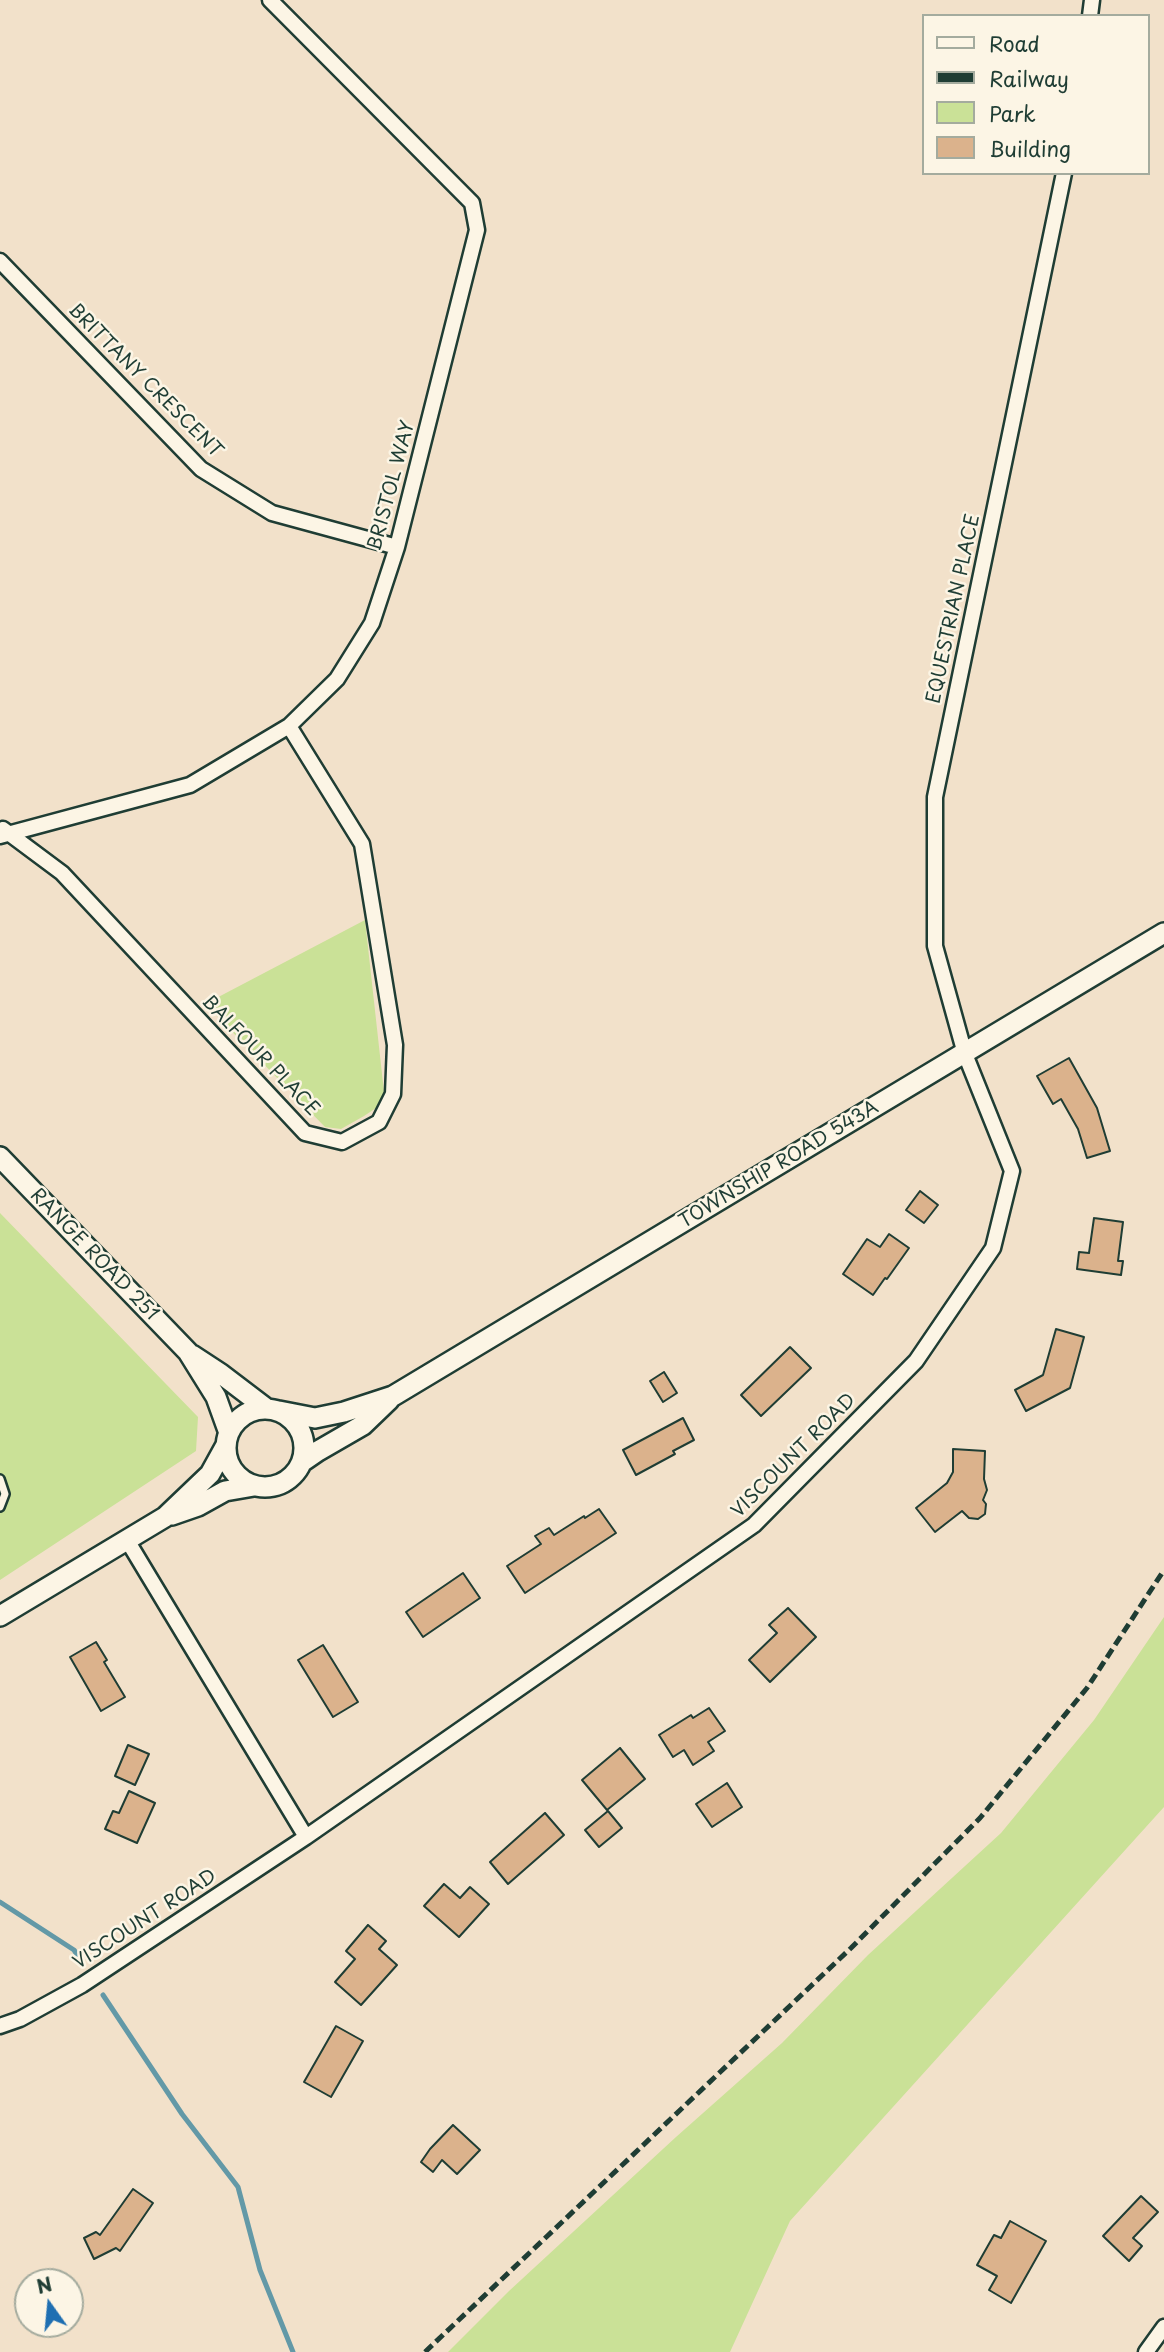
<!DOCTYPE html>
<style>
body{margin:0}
#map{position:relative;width:1164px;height:2352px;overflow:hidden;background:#f2e1ca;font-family:"Playpen Sans",sans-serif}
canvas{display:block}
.legend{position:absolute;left:922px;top:14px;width:228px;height:161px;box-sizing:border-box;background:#fcf5e5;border:2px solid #a4ab9e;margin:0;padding:9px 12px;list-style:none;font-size:21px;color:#1f3d34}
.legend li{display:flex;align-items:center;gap:14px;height:35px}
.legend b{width:35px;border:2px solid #a4ab9e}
.north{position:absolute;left:14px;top:2268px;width:70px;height:70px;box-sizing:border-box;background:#fcf5e5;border:2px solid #a4ab9e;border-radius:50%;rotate:345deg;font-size:19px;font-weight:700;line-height:28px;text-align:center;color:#1f3d34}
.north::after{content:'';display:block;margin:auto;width:24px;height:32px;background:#1f6fb2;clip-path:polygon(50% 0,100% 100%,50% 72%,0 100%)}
</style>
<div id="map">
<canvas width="1164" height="2352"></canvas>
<ul class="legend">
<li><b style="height:9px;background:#fcf5e5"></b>Road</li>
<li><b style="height:9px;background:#1f3d34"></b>Railway</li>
<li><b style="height:19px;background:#cae197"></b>Park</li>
<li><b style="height:19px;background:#dbb28c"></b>Building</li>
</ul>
<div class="north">N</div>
</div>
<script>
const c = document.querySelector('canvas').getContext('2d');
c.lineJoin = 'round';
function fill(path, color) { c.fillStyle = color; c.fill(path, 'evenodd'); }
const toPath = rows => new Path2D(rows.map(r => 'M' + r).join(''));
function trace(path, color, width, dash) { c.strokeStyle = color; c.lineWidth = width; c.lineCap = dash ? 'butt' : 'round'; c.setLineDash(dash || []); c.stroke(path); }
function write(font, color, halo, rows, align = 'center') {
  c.font = font + ' "Playpen Sans",sans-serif'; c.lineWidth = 5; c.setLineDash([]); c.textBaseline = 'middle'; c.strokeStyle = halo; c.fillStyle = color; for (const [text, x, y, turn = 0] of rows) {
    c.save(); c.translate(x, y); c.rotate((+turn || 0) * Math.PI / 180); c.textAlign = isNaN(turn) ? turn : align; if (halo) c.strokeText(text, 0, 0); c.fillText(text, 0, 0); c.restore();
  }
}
const green = toPath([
 [365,920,384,1092,379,1106,364,1116,341,1129,325,1127,205,1004],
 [0,1213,198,1417,196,1451,0,1580],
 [1164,1617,1164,1807,790,2221,730,2352,448,2352,509,2291,676,2137,782,2043,868,1955,1001,1833,1094,1720]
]);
const stream = toPath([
 [0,1902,74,1950,82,1962],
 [103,1995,182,2114,238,2187,260,2270,293,2352]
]);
const building = toPath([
 [1069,1058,1097,1108,1110,1151,1087,1158,1078,1129,1061,1099,1053,1104,1037,1076,1069,1058],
 [920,1191,938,1205,924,1223,906,1210,920,1191],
 [1094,1218,1123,1222,1118,1261,1123,1261,1121,1275,1077,1269,1079,1252,1089,1253,1094,1218],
 [889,1234,909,1248,887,1279,885,1278,873,1295,843,1274,867,1239,880,1247,889,1234],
 [1056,1329,1084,1337,1070,1388,1026,1411,1015,1390,1043,1375,1056,1329],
 [790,1347,811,1368,761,1416,741,1395,790,1347],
 [664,1372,677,1393,663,1402,650,1381,664,1372],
 [683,1418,694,1440,673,1451,675,1454,636,1475,623,1450,683,1418],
 [953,1449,985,1451,984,1479,987,1490,983,1500,986,1504,985,1514,978,1519,969,1518,962,1511,935,1532,916,1508,947,1483,953,1472,953,1449],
 [599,1509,616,1533,525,1593,507,1566,541,1544,535,1536,549,1528,554,1535,584,1516,585,1518,599,1509],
 [463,1573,480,1598,423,1637,406,1612,463,1573],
 [788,1608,816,1637,770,1682,749,1660,777,1633,769,1625,788,1608],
 [96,1642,107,1660,104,1662,125,1697,101,1711,70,1657,96,1642],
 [323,1645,358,1702,333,1717,298,1660,323,1645],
 [709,1708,725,1731,708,1742,714,1751,693,1765,684,1750,673,1757,659,1735,691,1715,693,1718,709,1708],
 [128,1745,149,1754,135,1785,115,1776,128,1745],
 [620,1748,645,1779,607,1810,582,1780,620,1748],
 [727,1783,742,1807,712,1827,696,1804,727,1783],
 [129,1791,155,1803,137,1843,105,1829,113,1811,119,1813,129,1791],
 [608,1811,622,1828,599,1847,585,1830,608,1811],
 [545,1813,564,1835,508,1884,490,1862,545,1813],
 [444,1884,460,1898,470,1887,489,1904,459,1937,424,1906,444,1884],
 [368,1925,386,1941,379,1949,397,1965,361,2005,335,1982,355,1959,346,1951,368,1925],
 [336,2026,363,2041,331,2097,304,2082,336,2026],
 [453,2125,480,2150,457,2174,442,2160,433,2172,421,2162,430,2149,453,2125],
 [133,2189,153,2203,120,2251,116,2248,94,2259,84,2238,96,2232,100,2235,133,2189],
 [1141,2196,1158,2212,1133,2238,1142,2246,1129,2261,1103,2236,1141,2196],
 [1010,2221,1046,2241,1011,2303,989,2290,997,2276,977,2265,994,2235,1001,2238,1010,2221]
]);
const lane = toPath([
 [0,1479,5,1494,0,1507]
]);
const street = toPath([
 [1090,16,1092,0],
 [0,261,201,469,272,513,397,547],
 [3,829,62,873,305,1133,342,1142,379,1122,393,1094,395,1045,362,844,289,726],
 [0,836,190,785,289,726,337,679,372,623,397,547,477,230,472,203,270,0],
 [127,1540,306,1837],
 [0,2026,20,2019,82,1985,306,1837,754,1525,916,1361,993,1248,1012,1171,965,1054,935,946,935,797,1064,173],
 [1146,2352,1164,2327]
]);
const secondary = toPath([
 [0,1157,188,1352,216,1397,229,1433],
 [192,1355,221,1374,267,1409],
 '226 1448a39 39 0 1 1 78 0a39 39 0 1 1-78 0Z',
 [279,1411,315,1418,344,1412,393,1396,1164,933],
 [302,1462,318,1451,363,1425,389,1400],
 [172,1515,198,1506,225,1491,254,1486],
 [0,1616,165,1517,210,1474,226,1445]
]);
const rail = toPath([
 [425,2352,851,1948,980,1818,1087,1688,1164,1570]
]);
const streetNames = [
 ["BRITTANY CRESCENT",145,381,45],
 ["BRISTOL WAY",392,486,-75],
 ["EQUESTRIAN PLACE",954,609,-78],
 ["BALFOUR PLACE",260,1056,46],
 ["TOWNSHIP ROAD 543A",779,1165,-31],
 ["RANGE ROAD 251",94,1255,46],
 ["VISCOUNT ROAD",794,1456,-45],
 ["VISCOUNT ROAD",145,1920,-33]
];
fill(green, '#cae197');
trace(stream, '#6399a7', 5);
fill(building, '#dbb28c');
trace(building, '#1f3d34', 2);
trace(lane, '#1f3d34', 12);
trace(street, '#1f3d34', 19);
trace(secondary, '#1f3d34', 24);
trace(lane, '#fcf5e5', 7);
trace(street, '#fcf5e5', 14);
trace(secondary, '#fcf5e5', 19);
trace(rail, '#1f3d34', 5, [10, 5]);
write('19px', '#1f3d34', '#fcf5e5', streetNames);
</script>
